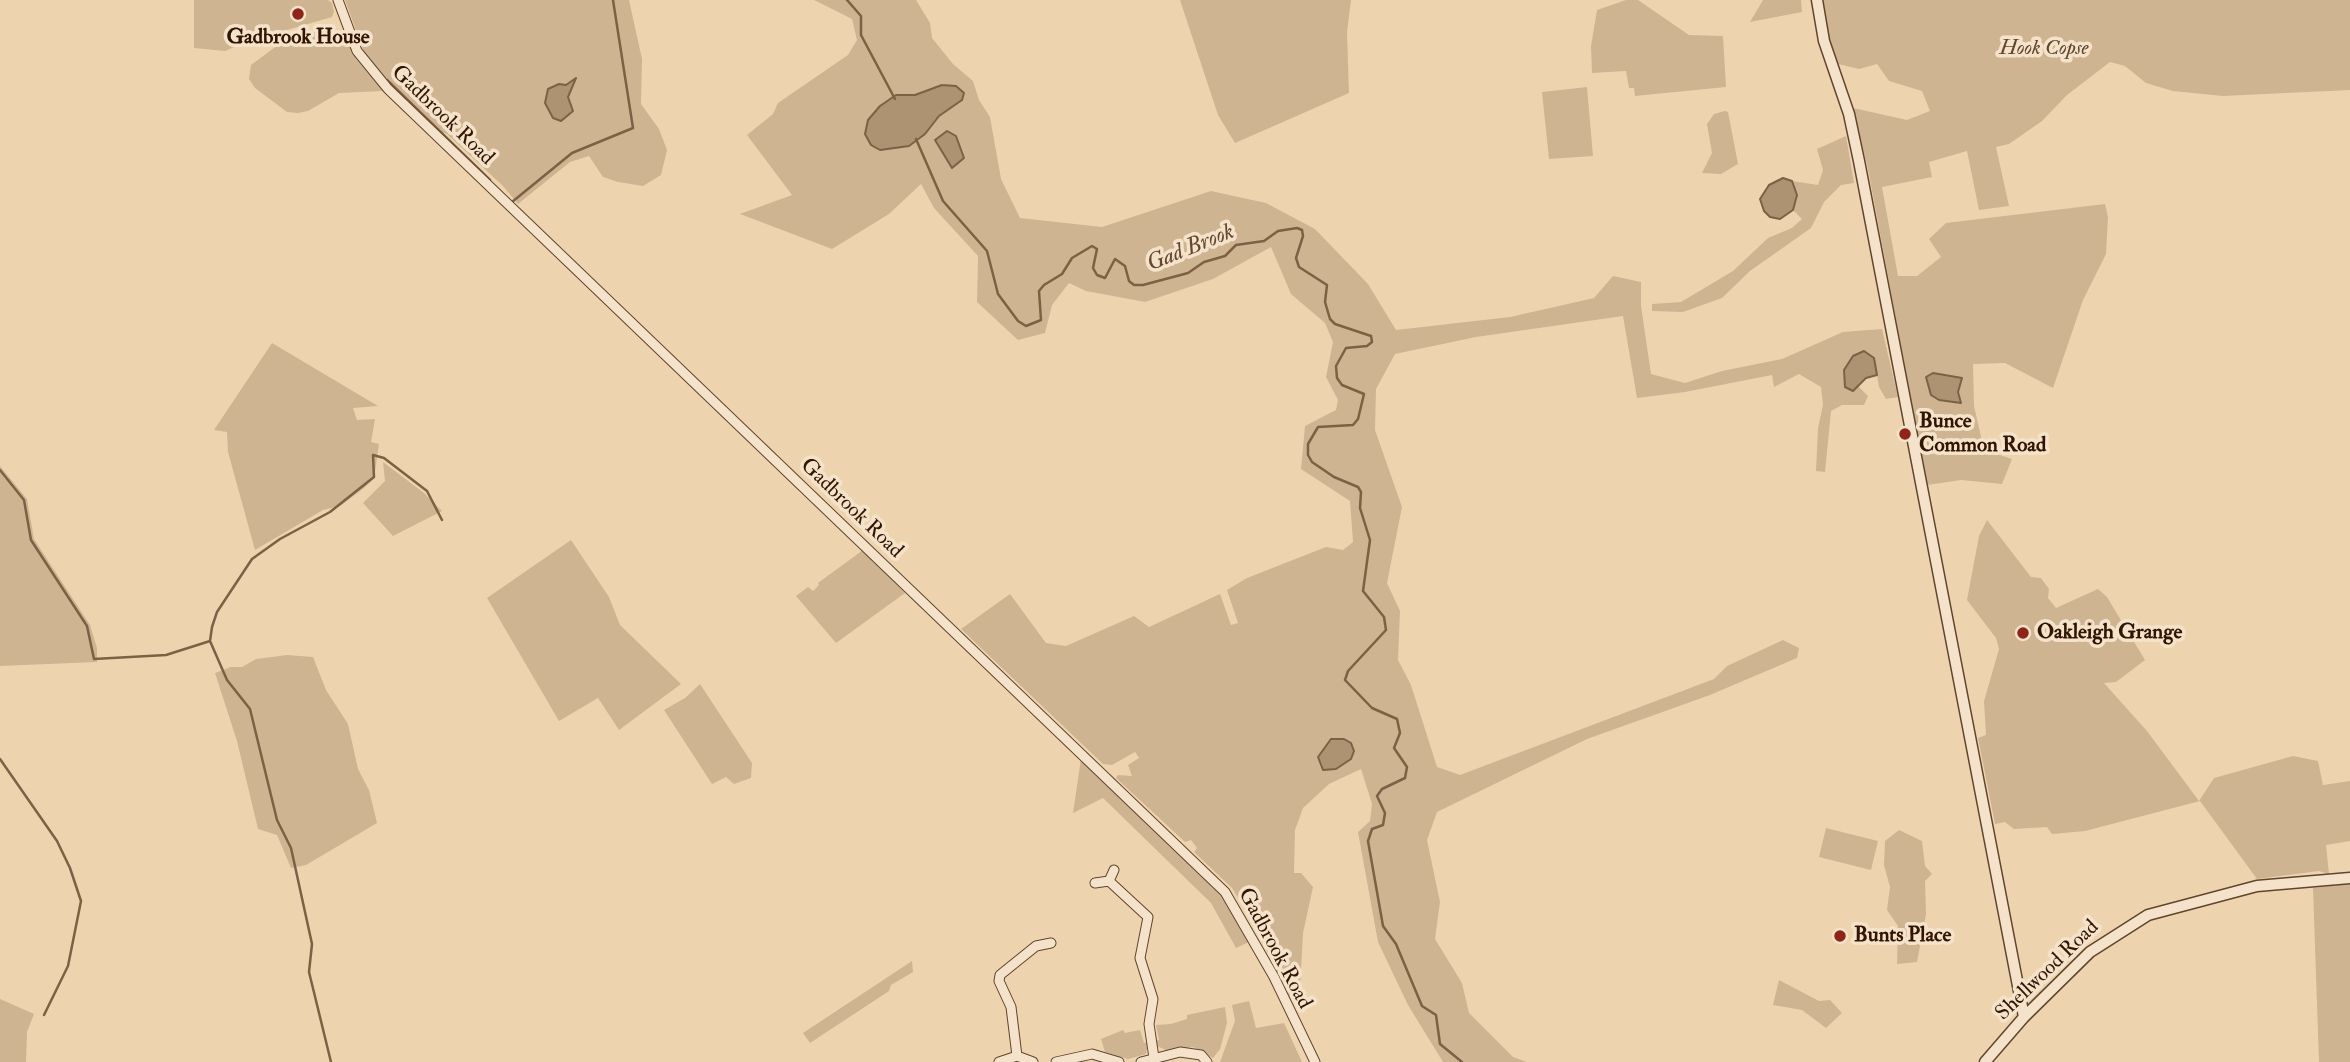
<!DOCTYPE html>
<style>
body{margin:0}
canvas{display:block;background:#eed4ae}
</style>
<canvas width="2350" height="1062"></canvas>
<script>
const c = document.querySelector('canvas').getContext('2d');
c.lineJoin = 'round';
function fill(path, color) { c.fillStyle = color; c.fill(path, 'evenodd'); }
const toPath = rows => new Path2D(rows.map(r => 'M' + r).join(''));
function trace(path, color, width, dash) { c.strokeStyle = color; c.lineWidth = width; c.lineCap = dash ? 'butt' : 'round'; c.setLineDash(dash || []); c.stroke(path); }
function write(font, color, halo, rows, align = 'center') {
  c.font = font + ' "IM FELL Double Pica",serif'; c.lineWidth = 7; c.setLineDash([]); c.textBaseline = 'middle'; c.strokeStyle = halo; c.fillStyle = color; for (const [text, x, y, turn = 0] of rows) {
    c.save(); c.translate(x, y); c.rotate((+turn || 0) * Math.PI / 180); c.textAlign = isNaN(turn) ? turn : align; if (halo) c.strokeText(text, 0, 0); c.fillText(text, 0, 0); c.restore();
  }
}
const green = toPath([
 [194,0,328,0,332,3,334,12,332,17,246,42,225,51,194,48],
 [345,0,629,0,642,59,641,104,659,129,667,150,661,175,643,186,618,182,603,177,589,156,570,162,518,204,503,186,447,134,435,129,379,73,364,52],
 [814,0,916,0,930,23,932,38,953,64,973,81,979,100,990,117,1001,179,1020,218,1102,227,1211,191,1266,203,1315,229,1368,284,1396,330,1510,317,1594,298,1613,276,1641,282,1641,306,1651,374,1685,383,1722,371,1782,359,1843,332,1882,329,1898,397,1886,399,1879,387,1874,358,1853,391,1858,386,1868,396,1864,405,1842,405,1831,411,1825,472,1816,471,1818,428,1823,405,1821,387,1799,374,1774,387,1772,375,1685,392,1637,398,1623,316,1476,337,1395,354,1376,389,1375,430,1402,507,1387,583,1400,611,1398,660,1411,685,1437,767,1460,775,1714,679,1727,666,1783,640,1799,648,1797,658,1710,695,1587,739,1437,812,1427,840,1440,902,1435,939,1462,983,1469,1013,1513,1057,1527,1062,1443,1062,1408,1005,1378,942,1358,832,1370,821,1372,804,1361,769,1329,784,1303,808,1295,830,1294,873,1301,873,1313,887,1303,933,1300,990,1290,997,1250,917,1232,888,1194,852,1197,848,1191,840,1185,842,1116,778,1118,775,1132,776,1128,765,1139,758,1135,752,1112,765,1103,764,961,629,1010,594,1046,643,1066,646,1134,616,1149,627,1220,594,1231,625,1238,623,1227,590,1247,578,1326,547,1343,550,1353,542,1350,501,1301,469,1305,426,1336,410,1338,400,1326,377,1333,342,1325,323,1291,294,1271,247,1213,279,1145,302,1086,291,1069,283,1052,305,1045,333,1018,340,977,302,978,256,934,208,921,184,889,214,832,249,740,214,792,195,747,135,773,114,778,103,848,55,857,40,852,19],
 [942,85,962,100,939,116,925,134,910,146,880,150,871,145,902,96,915,95],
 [1180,0,1351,0,1347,32,1349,93,1235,143,1218,115],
 [1626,0,1638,0,1689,35,1723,36,1726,87,1635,96,1634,88,1629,88,1626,71,1592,73,1591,46,1597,10],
 [1763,0,1801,0,1802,12,1750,22],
 [1823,0,2350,0,2350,90,2223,96,2173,91,2146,83,2125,66,2110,62,2067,95,2042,121,2009,144,1996,147,2009,206,1979,210,1967,151,1929,162,1932,177,1882,187,1898,276,1917,276,1941,257,1929,239,1946,223,2105,204,2108,217,2106,254,2083,300,2053,388,2005,363,1973,364,1974,406,1982,441,1988,451,2012,459,2002,484,1961,480,1927,485,1868,169,1853,108,1907,120,1930,111,1922,91,1889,81,1877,64,1859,69,1838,64,1827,32],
 [331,27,346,37,352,54,383,91,339,93,308,111,298,113,287,112,255,88,249,79,251,65,282,42],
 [1587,87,1593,156,1549,159,1542,92],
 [1725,111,1728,112,1738,164,1721,174,1702,173,1712,153,1707,124,1714,114],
 [1846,136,1854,183,1841,185,1824,202,1811,228,1750,271,1722,298,1683,312,1652,311,1652,304,1681,302,1733,271,1768,238,1792,228,1802,219,1793,210,1797,195,1792,181,1818,185,1823,170,1817,149],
 [272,343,378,406,353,408,357,420,375,419,371,442,379,444,374,478,364,488,340,506,323,510,255,550,228,452,227,432,214,430],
 [383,462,424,493,442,511,393,536,363,503,385,481],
 [0,466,27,499,34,539,90,625,97,648,97,662,0,666],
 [1987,520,2031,577,2041,578,2049,589,2048,598,2056,608,2098,589,2107,597,2145,660,2116,682,2104,683,2147,731,2199,801,2214,778,2293,756,2318,761,2323,785,2350,781,2350,841,2326,845,2329,874,2319,871,2257,879,2200,801,2085,831,2052,834,2047,827,2014,829,2005,822,1995,824,1978,738,1986,735,1984,701,1999,649,1996,638,1967,600,1979,536],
 [571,540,609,597,620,625,681,684,619,730,598,698,559,721,487,598],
 [863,550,905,593,836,643,796,596,808,587,813,591,819,585,818,583],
 [287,655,313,657,326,690,348,724,358,769,369,790,377,823,306,865,291,868,277,835,258,829,237,741,215,673,231,667,242,667,256,659],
 [700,684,752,763,751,778,734,784,726,777,712,784,664,710,685,698],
 [1081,759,1220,893,1249,942,1236,948,1211,903,1103,798,1073,813],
 [1826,828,1878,841,1871,870,1819,857],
 [1899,830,1922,841,1925,866,1932,874,1925,881,1926,914,1917,962,1897,964,1898,926,1887,910,1890,887,1884,865,1885,841],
 [2350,884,2350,1062,2319,1062,2313,888],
 [912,961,913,972,891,985,889,991,810,1043,803,1033],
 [1779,980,1819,1001,1830,1000,1842,1013,1826,1028,1802,1010,1773,1005],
 [0,999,34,1014,27,1032,26,1062,0,1062],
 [1249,1001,1256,1028,1284,1023,1302,1062,1220,1062,1235,1021,1232,1005],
 [1225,1007,1227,1023,1220,1049,1213,1058,1193,1047,1168,1051,1157,1046,1155,1041,1159,1040,1156,1025,1171,1024,1187,1019,1187,1015],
 [1123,1030,1125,1033,1140,1030,1144,1043,1148,1042,1146,1054,1128,1059,1105,1052,1101,1039]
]);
const water = toPath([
 [576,78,568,97,573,111,561,121,553,118,545,103,548,89,559,84,566,85,576,78],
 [942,85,956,86,964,93,962,100,939,116,925,134,909,146,880,150,871,145,865,134,868,120,880,106,896,95,915,95,942,85],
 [947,131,956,136,964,158,952,168,935,140,947,131],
 [1783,178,1792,181,1797,195,1793,210,1780,219,1770,217,1764,211,1760,199,1769,185,1783,178],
 [1864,351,1874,358,1877,375,1866,378,1853,391,1845,387,1844,370,1853,356,1864,351],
 [1933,373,1962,378,1958,392,1961,403,1939,400,1931,395,1926,377,1933,373],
 [1331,739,1344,739,1351,743,1354,751,1351,759,1336,769,1323,770,1318,757,1331,739]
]);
const stream = toPath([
 [847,0,861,16,861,35,895,99],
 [387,80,490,180],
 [916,139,943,201,987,251,998,294,1018,321,1026,326,1041,320,1039,291,1044,285,1062,274,1072,258,1092,246,1097,249,1093,268,1097,275,1105,278,1115,259,1125,266,1129,281,1134,285,1143,285,1188,273,1204,262,1225,256,1236,245,1264,241,1278,231,1297,228,1302,230,1303,236,1296,258,1299,267,1327,285,1325,302,1330,319,1335,324,1371,336,1372,342,1367,346,1346,348,1336,366,1337,378,1342,385,1364,394,1358,419,1353,425,1318,427,1308,444,1308,455,1312,462,1334,477,1358,487,1361,492,1360,508,1370,540,1363,591,1384,617,1386,630,1348,671,1345,680,1372,708,1397,719,1400,733,1394,748,1407,767,1405,778,1382,789,1377,796,1385,813,1383,825,1372,829,1368,841,1383,926,1396,944,1422,1006,1436,1015,1440,1044,1462,1062],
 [512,202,572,153,633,128,613,0],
 [0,470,24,500,31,540,87,626,94,659,166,655,210,641],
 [0,759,57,841,70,868,81,901,68,966,44,1015],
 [331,1062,309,972,312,944,291,848,277,820,250,709,227,680,210,641,212,627,217,612,252,559,280,539,330,512,374,477,373,455,384,458,427,491,442,520]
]);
const minor = toPath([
 [338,0,357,51,388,89,1225,892,1274,977,1315,1062],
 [1109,881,1148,917,1140,958,1153,999,1149,1024,1154,1058],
 [1095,883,1109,881,1114,870],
 [1017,1056,1011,1007,999,981,1000,975,1036,946,1051,943],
 [999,1062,1017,1056,1033,1062],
 [1056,1062,1092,1054,1119,1062],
 [1141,1062,1180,1052,1201,1055,1207,1062]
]);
const tertiary = toPath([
 [1817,0,1824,41,1849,114,1859,161,2024,1017],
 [1985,1062,2024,1017,2090,952,2148,915,2257,886,2350,878]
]);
const markers = [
 [298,14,7,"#8f2418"],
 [1905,434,7,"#8f2418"],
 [2023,633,7,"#8f2418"],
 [1840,936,7,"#8f2418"]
];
const poiNames = [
 ["Gadbrook House",298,38,"center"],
 ["Bunce",1919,422],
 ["Common Road",1919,446],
 ["Oakleigh Grange",2037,633],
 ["Bunts Place",1854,936]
];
const parkNames = [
 ["Hook Copse",2044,49]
];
const streetNames = [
 ["Gadbrook Road",442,116,44],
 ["Gadbrook Road",851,509,44],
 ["Gadbrook Road",1274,949,62],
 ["Shellwood Road",2048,971,-44]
];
const waterNames = [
 ["Gad Brook",1191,249,-22]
];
fill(green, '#ceb490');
fill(water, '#ae9373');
trace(water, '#7c6145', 2);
trace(stream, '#7c6145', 2.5);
trace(minor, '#60452c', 11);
trace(tertiary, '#60452c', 13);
trace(minor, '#f4e3ca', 9);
trace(tertiary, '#f4e3ca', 10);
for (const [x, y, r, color] of markers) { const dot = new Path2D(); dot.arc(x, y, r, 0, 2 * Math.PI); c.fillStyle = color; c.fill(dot); trace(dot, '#f4e3ca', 2.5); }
write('bold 21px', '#311500', '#f4e3ca', poiNames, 'left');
write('italic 21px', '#60452b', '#f4e3ca', parkNames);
write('21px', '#311500', '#f4e3ca', streetNames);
write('italic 23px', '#63472e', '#f4e3ca', waterNames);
</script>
